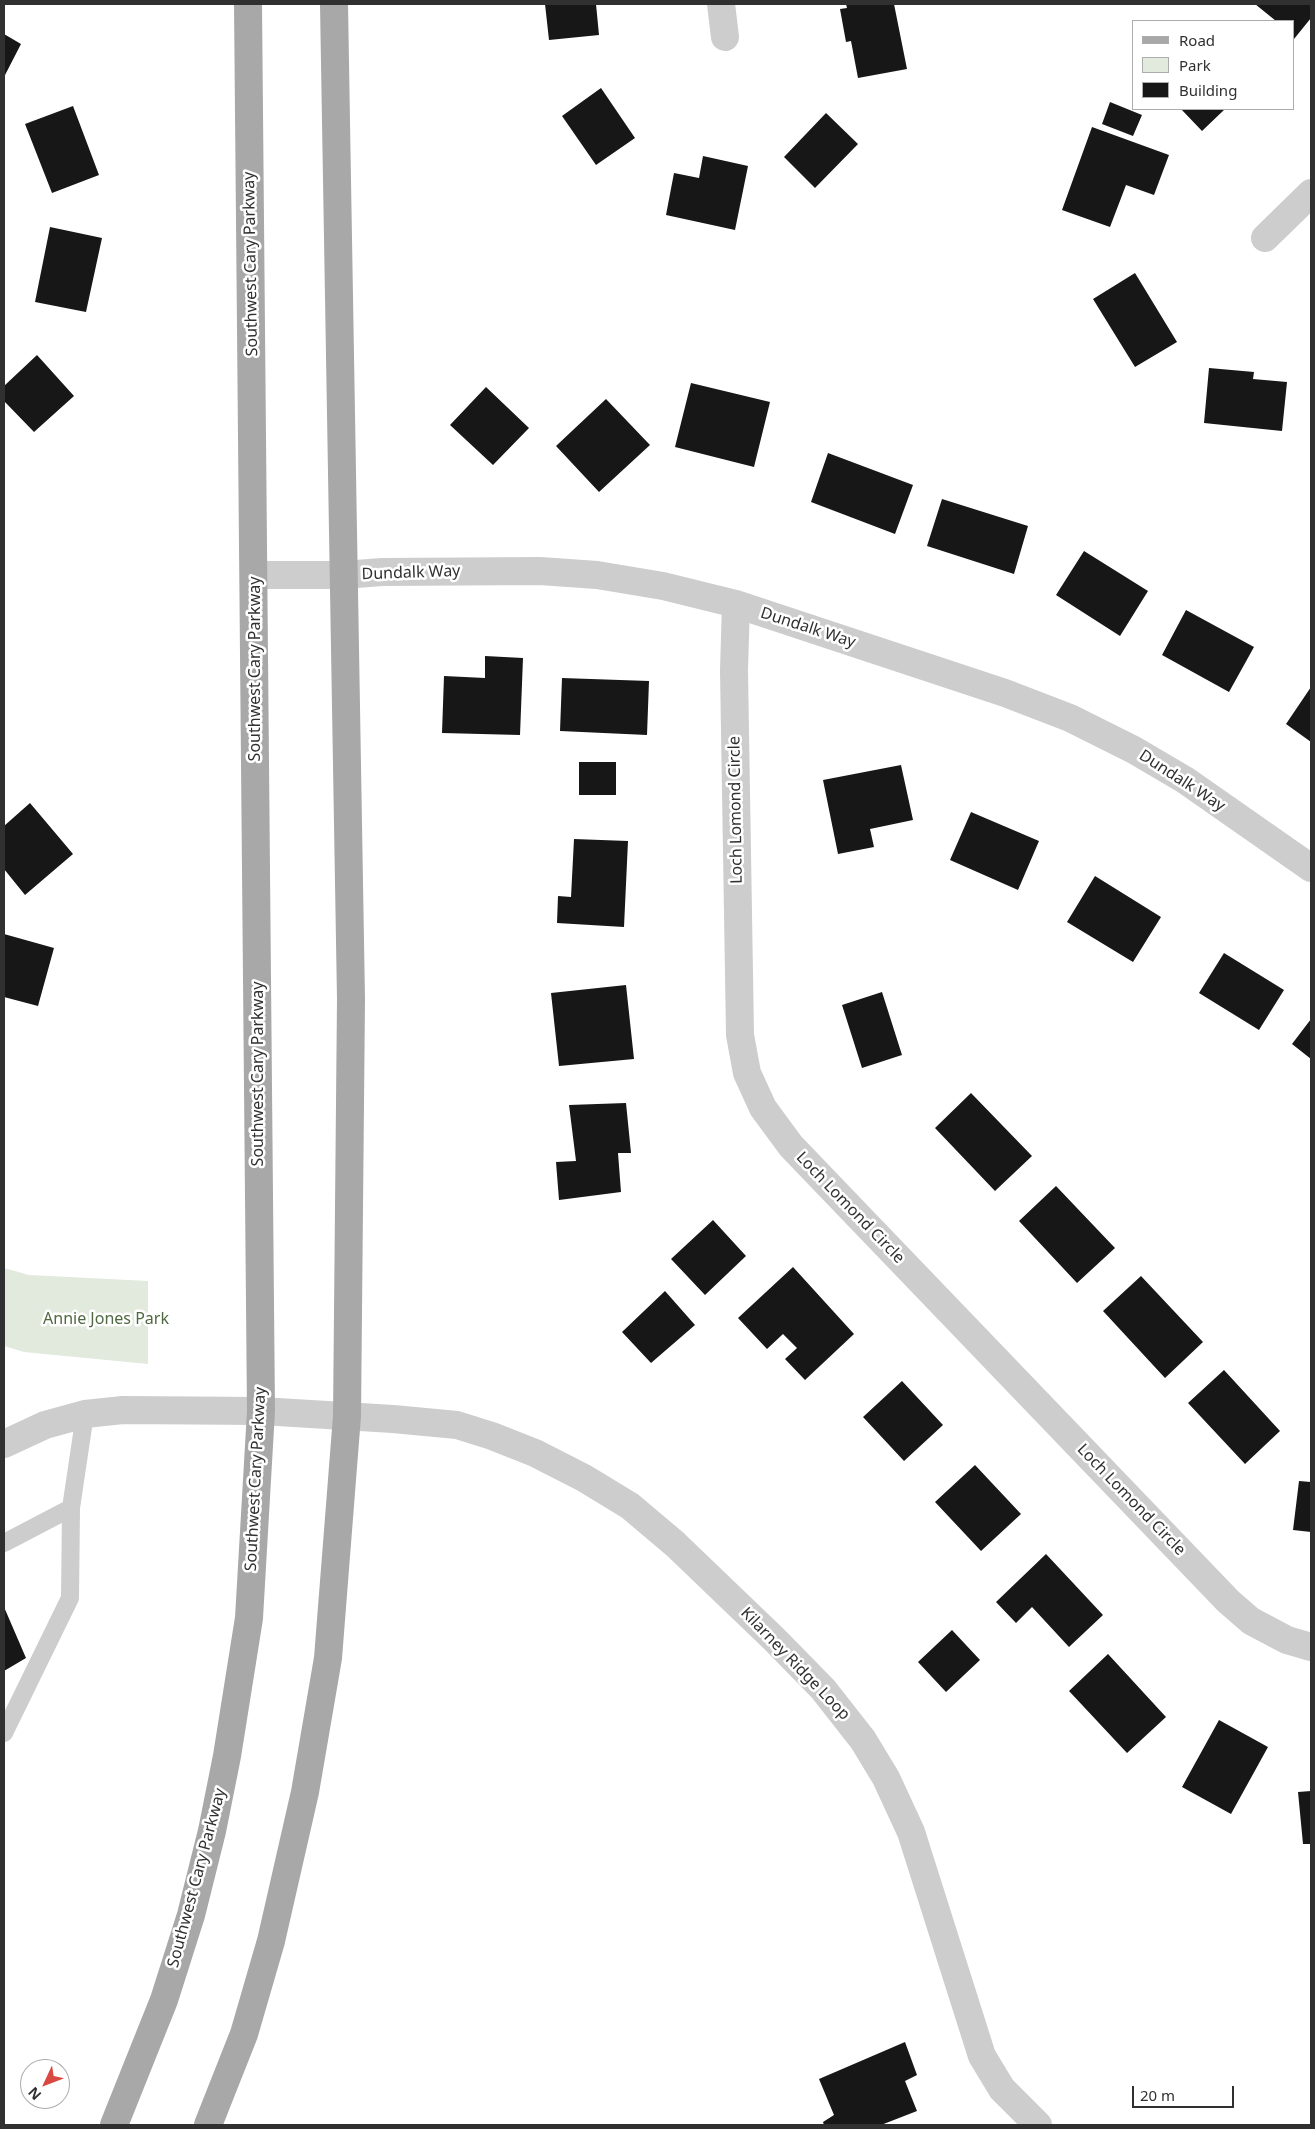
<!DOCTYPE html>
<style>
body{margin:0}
#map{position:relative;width:1315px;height:2129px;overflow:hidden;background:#fff;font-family:"Noto Sans",sans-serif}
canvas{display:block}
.frame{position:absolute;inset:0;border:5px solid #303030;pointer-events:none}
.legend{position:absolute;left:1132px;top:20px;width:162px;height:90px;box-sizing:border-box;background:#fff;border:1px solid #acacac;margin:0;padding:6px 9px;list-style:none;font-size:15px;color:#303030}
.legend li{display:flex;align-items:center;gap:10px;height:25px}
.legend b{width:25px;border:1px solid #acacac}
.north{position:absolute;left:20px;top:2059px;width:50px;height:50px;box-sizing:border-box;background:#fff;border:1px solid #acacac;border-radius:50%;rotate:227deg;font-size:14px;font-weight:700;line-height:20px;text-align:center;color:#303030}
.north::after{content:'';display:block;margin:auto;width:18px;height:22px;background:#d74942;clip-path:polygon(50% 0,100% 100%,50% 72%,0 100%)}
.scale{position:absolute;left:1132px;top:2086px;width:102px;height:22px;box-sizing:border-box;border:2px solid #303030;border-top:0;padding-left:6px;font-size:15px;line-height:18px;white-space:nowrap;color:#303030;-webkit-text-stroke:4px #fff;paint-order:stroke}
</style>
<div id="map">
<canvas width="1315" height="2129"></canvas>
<div class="frame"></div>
<ul class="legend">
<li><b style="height:6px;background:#a8a8a8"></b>Road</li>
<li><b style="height:14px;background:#e2e9dd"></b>Park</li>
<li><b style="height:14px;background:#171717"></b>Building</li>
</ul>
<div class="north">N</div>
<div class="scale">20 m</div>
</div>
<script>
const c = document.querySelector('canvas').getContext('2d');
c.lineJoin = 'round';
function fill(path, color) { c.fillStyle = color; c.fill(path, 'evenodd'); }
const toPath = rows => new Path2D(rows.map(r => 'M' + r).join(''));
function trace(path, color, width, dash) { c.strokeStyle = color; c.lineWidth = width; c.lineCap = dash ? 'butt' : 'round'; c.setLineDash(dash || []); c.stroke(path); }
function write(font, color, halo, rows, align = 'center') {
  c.font = font + ' "Noto Sans",sans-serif'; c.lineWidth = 5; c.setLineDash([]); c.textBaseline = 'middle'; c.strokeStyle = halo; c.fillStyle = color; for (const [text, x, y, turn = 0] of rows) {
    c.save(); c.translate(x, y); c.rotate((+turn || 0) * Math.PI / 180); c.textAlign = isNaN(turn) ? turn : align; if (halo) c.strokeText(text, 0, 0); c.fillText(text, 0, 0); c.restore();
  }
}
const green = toPath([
 [4,1268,29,1275,148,1281,148,1364,24,1352,4,1346]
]);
const building = toPath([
 [545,4,596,4,599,35,549,40],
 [846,4,894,4,907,69,858,78,851,41,846,42,840,9,847,8],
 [1255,4,1311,4,1311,18,1294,39,1294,21,1276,21],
 [4,34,21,44,4,77],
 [601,88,635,138,596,165,562,116],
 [1110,102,1142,115,1133,136,1102,124],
 [73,106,99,175,52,193,25,124],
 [1181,109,1225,109,1202,131],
 [826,113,858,144,815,188,784,157],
 [1092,127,1169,155,1154,195,1126,185,1110,227,1062,210],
 [703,156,748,166,735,230,666,215,674,173,699,178],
 [50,227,102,238,86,312,35,302],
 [1135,273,1177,342,1135,367,1093,299],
 [37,355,74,396,34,432,4,401,4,386],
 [1209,368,1254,372,1253,379,1287,382,1282,431,1204,423],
 [691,383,770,402,754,467,675,447],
 [486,387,529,428,493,465,450,425],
 [606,399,650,445,599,492,556,446],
 [828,453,913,485,895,534,811,502],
 [942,499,1028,526,1014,574,927,546],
 [1084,551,1148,591,1120,636,1056,595],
 [1186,610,1254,647,1229,692,1162,655],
 [485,656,523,658,520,735,442,733,444,676,485,678],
 [562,678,649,681,647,735,560,731],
 [1311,687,1311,742,1286,724],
 [579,762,616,762,616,795,579,795],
 [901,765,913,820,870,829,874,847,838,854,823,780],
 [30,803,73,854,25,895,4,869,4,826],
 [971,812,1039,841,1018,890,950,860],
 [574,839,628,841,624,927,557,923,558,896,571,897],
 [1095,876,1161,917,1133,962,1067,922],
 [4,934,54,948,38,1006,4,997],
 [1224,953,1284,990,1259,1030,1199,993],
 [626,985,634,1059,559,1066,551,993],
 [882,992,902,1055,862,1068,842,1005],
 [1311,1019,1311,1059,1292,1044],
 [971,1093,1032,1156,995,1191,935,1128],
 [626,1103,631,1153,618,1153,621,1192,559,1200,556,1162,576,1161,569,1105],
 [1056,1186,1115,1248,1077,1283,1019,1221],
 [713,1220,746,1256,705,1295,671,1259],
 [793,1267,854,1334,805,1380,785,1359,797,1348,783,1334,767,1349,738,1318],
 [1141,1276,1203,1342,1165,1378,1103,1311],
 [665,1291,695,1325,651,1363,622,1332],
 [1224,1370,1280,1431,1245,1464,1188,1403],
 [902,1381,943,1425,904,1461,863,1417],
 [975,1465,1021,1514,981,1551,935,1502],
 [1299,1481,1311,1482,1311,1532,1293,1530],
 [1046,1554,1103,1615,1069,1647,1032,1607,1016,1623,996,1602],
 [4,1607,26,1658,4,1671],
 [952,1630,980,1660,946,1692,918,1662],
 [1108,1654,1166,1717,1127,1753,1069,1691],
 [1219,1720,1268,1747,1231,1814,1182,1787],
 [1311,1791,1311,1844,1303,1844,1298,1792],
 [905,2042,917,2075,905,2081,917,2111,881,2125,824,2125,823,2122,834,2115,819,2079]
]);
const lane = toPath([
 [4,1543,71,1508,85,1414],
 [4,1733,70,1598,71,1508]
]);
const street = toPath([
 [721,4,725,37],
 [1265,238,1311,193],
 [254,575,343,575,382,572,540,571,597,575,663,586,736,604,1005,693,1070,718,1134,750,1185,780,1311,868],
 [736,604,734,670,740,1035,747,1073,763,1108,791,1146,1228,1601,1251,1621,1287,1640,1311,1647],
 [4,1444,45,1425,85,1414,123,1410,261,1411,393,1419,457,1425,492,1436,535,1453,584,1478,630,1506,675,1544,774,1639,823,1689,863,1740,886,1778,911,1832,982,2056,1002,2089,1038,2125]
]);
const primary = toPath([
 [114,2125,164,2000,191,1915,212,1831,227,1756,249,1618,261,1411,248,4],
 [208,2125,244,2034,271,1941,305,1792,328,1658,347,1416,351,999,334,4]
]);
const streetNames = [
 ["Southwest Cary Parkway",251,264,-91],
 ["Dundalk Way",411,573,-2],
 ["Dundalk Way",808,628,18],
 ["Southwest Cary Parkway",255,669,-90],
 ["Dundalk Way",1182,781,33],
 ["Loch Lomond Circle",736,810,-91],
 ["Southwest Cary Parkway",258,1074,-90],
 ["Loch Lomond Circle",850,1208,46],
 ["Southwest Cary Parkway",256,1479,-87],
 ["Loch Lomond Circle",1131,1500,46],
 ["Kilarney Ridge Loop",795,1664,46],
 ["Southwest Cary Parkway",197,1878,-75]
];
const parkNames = [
 ["Annie Jones Park",106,1319]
];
fill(green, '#e2e9dd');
fill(building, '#171717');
trace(lane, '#cdcdcd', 18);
trace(street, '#cdcdcd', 28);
trace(primary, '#a8a8a8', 28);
write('16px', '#303030', '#fff', streetNames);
write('16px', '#4f6941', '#fff', parkNames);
</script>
